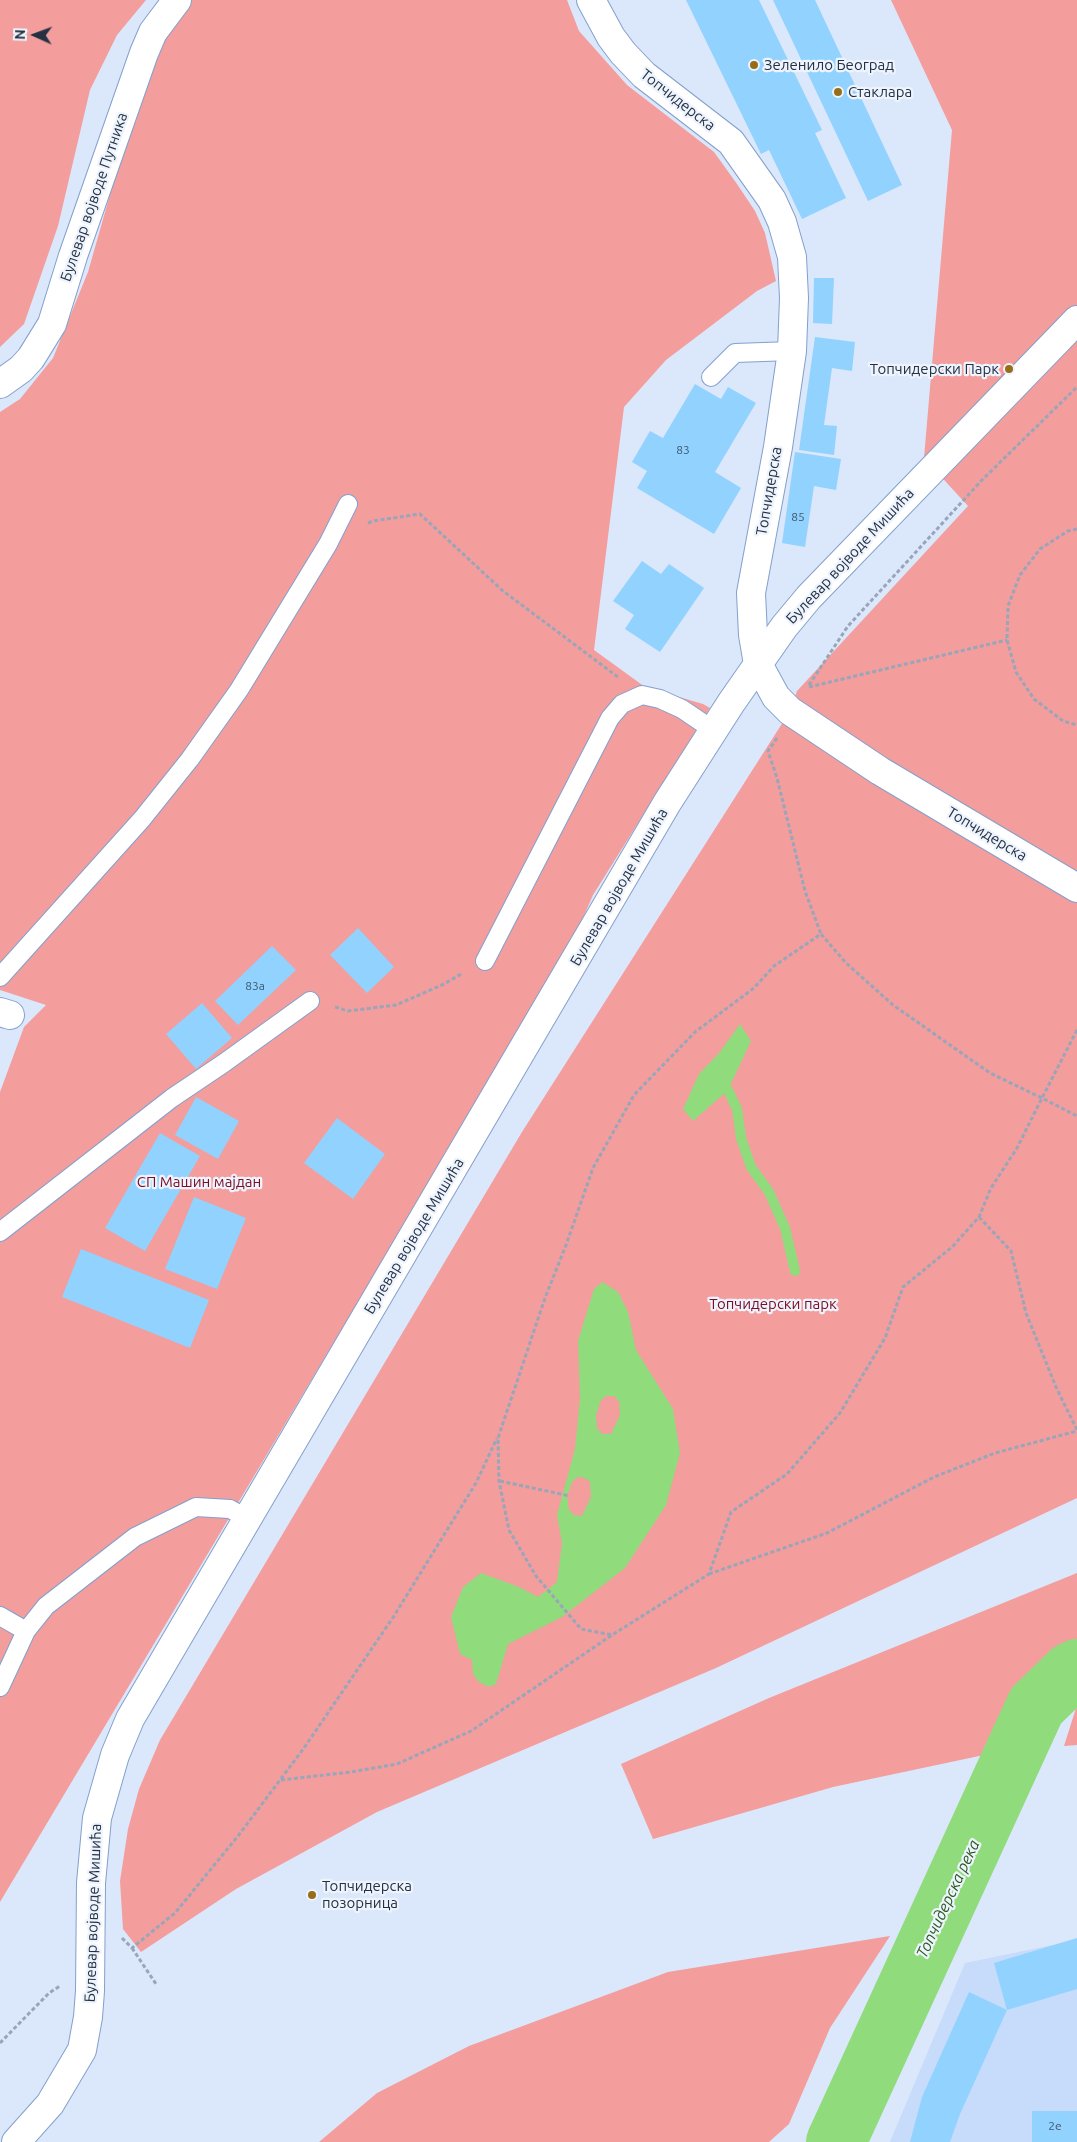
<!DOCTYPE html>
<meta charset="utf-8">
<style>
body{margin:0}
#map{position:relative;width:1077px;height:2142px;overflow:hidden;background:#dbe7fa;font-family:Ubuntu,sans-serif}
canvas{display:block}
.north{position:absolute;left:10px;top:10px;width:50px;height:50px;-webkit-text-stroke:4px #eef4fd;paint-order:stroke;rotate:272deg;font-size:14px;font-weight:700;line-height:20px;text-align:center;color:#253143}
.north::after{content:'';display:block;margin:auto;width:18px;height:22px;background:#253143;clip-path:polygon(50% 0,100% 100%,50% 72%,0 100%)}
</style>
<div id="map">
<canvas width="1077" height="2142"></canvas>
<div class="north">N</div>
</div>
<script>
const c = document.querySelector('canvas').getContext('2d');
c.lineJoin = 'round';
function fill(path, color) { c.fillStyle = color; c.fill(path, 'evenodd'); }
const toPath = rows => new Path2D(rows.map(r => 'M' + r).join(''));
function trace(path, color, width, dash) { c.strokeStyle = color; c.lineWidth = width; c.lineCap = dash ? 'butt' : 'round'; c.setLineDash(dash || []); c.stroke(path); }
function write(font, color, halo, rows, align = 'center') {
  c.font = font + ' Ubuntu,sans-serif'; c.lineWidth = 4.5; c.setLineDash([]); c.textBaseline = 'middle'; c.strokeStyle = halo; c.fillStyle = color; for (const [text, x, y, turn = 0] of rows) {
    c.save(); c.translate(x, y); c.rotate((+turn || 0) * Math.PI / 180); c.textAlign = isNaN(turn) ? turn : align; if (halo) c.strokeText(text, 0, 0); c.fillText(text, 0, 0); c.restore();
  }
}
const built = toPath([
 [1077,1940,1077,2142,890,2142,965,1963]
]);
const green = toPath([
 [0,0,146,0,117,35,90,90,58,226,24,324,0,347],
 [192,0,567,0,579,31,627,85,714,152,737,184,755,211,765,233,776,281,757,291,666,360,624,407,594,650,645,687,703,704,710,708,593,895,572,943,0,1902,0,1092,24,1027,46,1005,0,990,0,412,20,399,53,358,88,272,119,163,146,80,172,22],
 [891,0,1077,0,1077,1498,716,1668,377,1812,236,1889,141,1952,123,1929,120,1881,128,1829,139,1789,160,1740,522,1132,790,711,797,691,968,506,924,458,952,130],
 [1077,1573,1077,1653,1038,1679,998,1752,833,1787,653,1839,621,1764,769,1698],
 [1077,1705,1077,1745,1064,1746],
 [890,1936,830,2028,789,2124,769,2142,319,2142,377,2093,469,2046,668,1972]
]);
const water = toPath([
 [740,1024,751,1041,728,1090,693,1121,683,1109,699,1074,720,1052],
 [602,1282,618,1292,628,1312,636,1350,673,1409,680,1453,666,1505,625,1568,562,1617,508,1644,496,1684,489,1687,479,1682,473,1674,472,1660,460,1654,451,1617,463,1587,481,1573,519,1587,538,1597,557,1582,562,1543,557,1515,575,1449,580,1398,578,1341,594,1289],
 [606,1396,614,1396,619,1401,620,1415,611,1434,602,1434,597,1428,596,1415,601,1400],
 [577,1477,585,1478,590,1482,591,1497,582,1516,574,1515,569,1510,567,1496,572,1482]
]);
const stream = toPath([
 [728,1090,737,1109,741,1138,751,1167,769,1192,785,1228,795,1271]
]);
const river = toPath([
 [836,2142,1036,1706,1071,1672,1077,1669]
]);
const building = toPath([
 [686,0,759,0,822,130,815,133,846,198,802,219,769,150,761,154],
 [773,0,815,0,902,185,868,201],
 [814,278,834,278,832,324,813,323],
 [815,337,855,342,852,371,832,368,824,425,837,426,834,455,799,450],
 [695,384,721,399,728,387,756,403,715,472,741,488,714,534,637,488,647,471,632,462,650,431,663,438],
 [795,452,841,459,836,490,814,486,805,547,782,543],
 [642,561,661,574,669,564,704,588,660,652,625,629,634,615,613,601],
 [358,928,394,967,367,993,330,955],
 [272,946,296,970,238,1025,215,1001],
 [202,1003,232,1038,196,1069,166,1034],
 [196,1097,239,1121,218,1159,175,1135],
 [337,1118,385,1154,353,1199,304,1163],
 [160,1133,200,1156,145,1251,105,1228],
 [194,1197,246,1218,217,1289,165,1269],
 [81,1249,209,1300,190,1348,62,1297],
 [1077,1938,1077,1989,1007,2010,994,1963],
 [969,1992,1007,2010,960,2114,950,2142,910,2142,922,2097],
 [1032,2111,1077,2111,1077,2142,1032,2142]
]);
const path = toPath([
 [368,523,373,521,420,514,503,591,618,677],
 [1077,529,1068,531,1040,549,1020,575,1008,606,1007,640,1016,672,1034,699,1063,721,1077,725],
 [809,685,848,626,982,480,1077,387],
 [809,687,1007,640],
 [777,738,768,751,777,778,805,891,821,934],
 [335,1007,348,1011,396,1005,442,985,463,973],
 [1077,1030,1042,1098,1017,1148,991,1188,979,1217,952,1247,903,1287,885,1338,840,1413,787,1474,731,1512,709,1574,612,1635,581,1629,536,1576,509,1530,499,1481,498,1438,545,1298,566,1245,593,1168,634,1095,695,1032,754,988,774,966,821,934,846,963,893,1005,990,1073,1042,1098,1077,1116],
 [979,1217,1011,1251,1026,1313,1056,1387,1077,1430],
 [500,1481,570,1496],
 [709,1574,827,1533,934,1477,995,1453,1077,1431],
 [281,1780,351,1772,397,1764,471,1731,612,1635],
 [122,1938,132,1948,175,1913,238,1836,304,1748,394,1616,476,1483,497,1438],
 [132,1948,156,1984],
 [0,2043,49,1993,60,1986]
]);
const lane = toPath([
 [711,377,735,353,792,351],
 [485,961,610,718,622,704,642,695,660,699,682,709,713,730],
 [0,977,142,819,190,759,239,690,328,544,348,504],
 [0,1232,172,1098,224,1063,310,1001],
 [0,1616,26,1631],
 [0,1687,26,1631,46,1606,135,1537,196,1507,230,1509,248,1519]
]);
const street = toPath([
 [591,0,611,37,623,53,644,75,731,142,772,200,782,222,792,257,794,298,792,351,778,447,751,593,753,635,758,664,776,697,790,711,880,771,1077,888],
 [0,1012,10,1015]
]);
const secondary = toPath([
 [0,384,21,369,31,358,52,324,73,256,144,53,153,32,177,0],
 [16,2142,50,2104,82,2050,88,2017,90,1991,91,1883,97,1818,115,1755,130,1719,161,1666,667,803,731,703,784,627,809,597,1077,320]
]);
const markers = [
 [754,65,5,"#976d19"],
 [838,92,5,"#976d19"],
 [1009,369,5,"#976d19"],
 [312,1895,5,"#976d19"]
];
const numberNames = [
 ["83",683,450],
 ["85",798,517],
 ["83a",255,986],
 ["2e",1055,2126]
];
const poiNames = [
 ["Зеленило Београд",764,65],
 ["Стаклара",848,92],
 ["Топчидерски Парк",999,369,"right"],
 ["Топчидерска",322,1886],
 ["позорница",322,1903]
];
const streetNames = [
 ["Топчидерска",678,100,38],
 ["Булевар војводе Путника",94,197,-71],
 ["Топчидерска",769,491,-80],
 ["Булевар војводе Мишића",850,556,-47],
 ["Топчидерска",987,834,31],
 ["Булевар војводе Мишића",619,887,-60],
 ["Булевар војводе Мишића",414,1236,-59],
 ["Булевар војводе Мишића",93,1913,-88]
];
const parkNames = [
 ["СП Машин мајдан",199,1182],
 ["Топчидерски парк",773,1304]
];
const waterNames = [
 ["Топчидерска река",948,1899,-65]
];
fill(built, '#c7dbfb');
fill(green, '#f39d9d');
fill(water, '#90dc7c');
trace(stream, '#90dc7c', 10);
trace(river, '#90dc7c', 60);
fill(building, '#92d2fe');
trace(lane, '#83a0cc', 20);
trace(street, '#83a0cc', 30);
trace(secondary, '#83a0cc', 30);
trace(path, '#99a5b8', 3, [4, 2.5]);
trace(lane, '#fff', 18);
trace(street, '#fff', 28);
trace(secondary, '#fff', 28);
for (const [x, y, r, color] of markers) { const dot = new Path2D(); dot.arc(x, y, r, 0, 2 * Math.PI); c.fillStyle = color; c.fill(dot); trace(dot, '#eef4fd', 2); }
write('12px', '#405972', null, numberNames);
write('15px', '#253143', '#eef4fd', poiNames, 'left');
write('15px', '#253143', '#eef4fd', streetNames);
write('15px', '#7d0d22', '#eef4fd', parkNames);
write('italic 16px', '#295a1b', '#eef4fd', waterNames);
</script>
